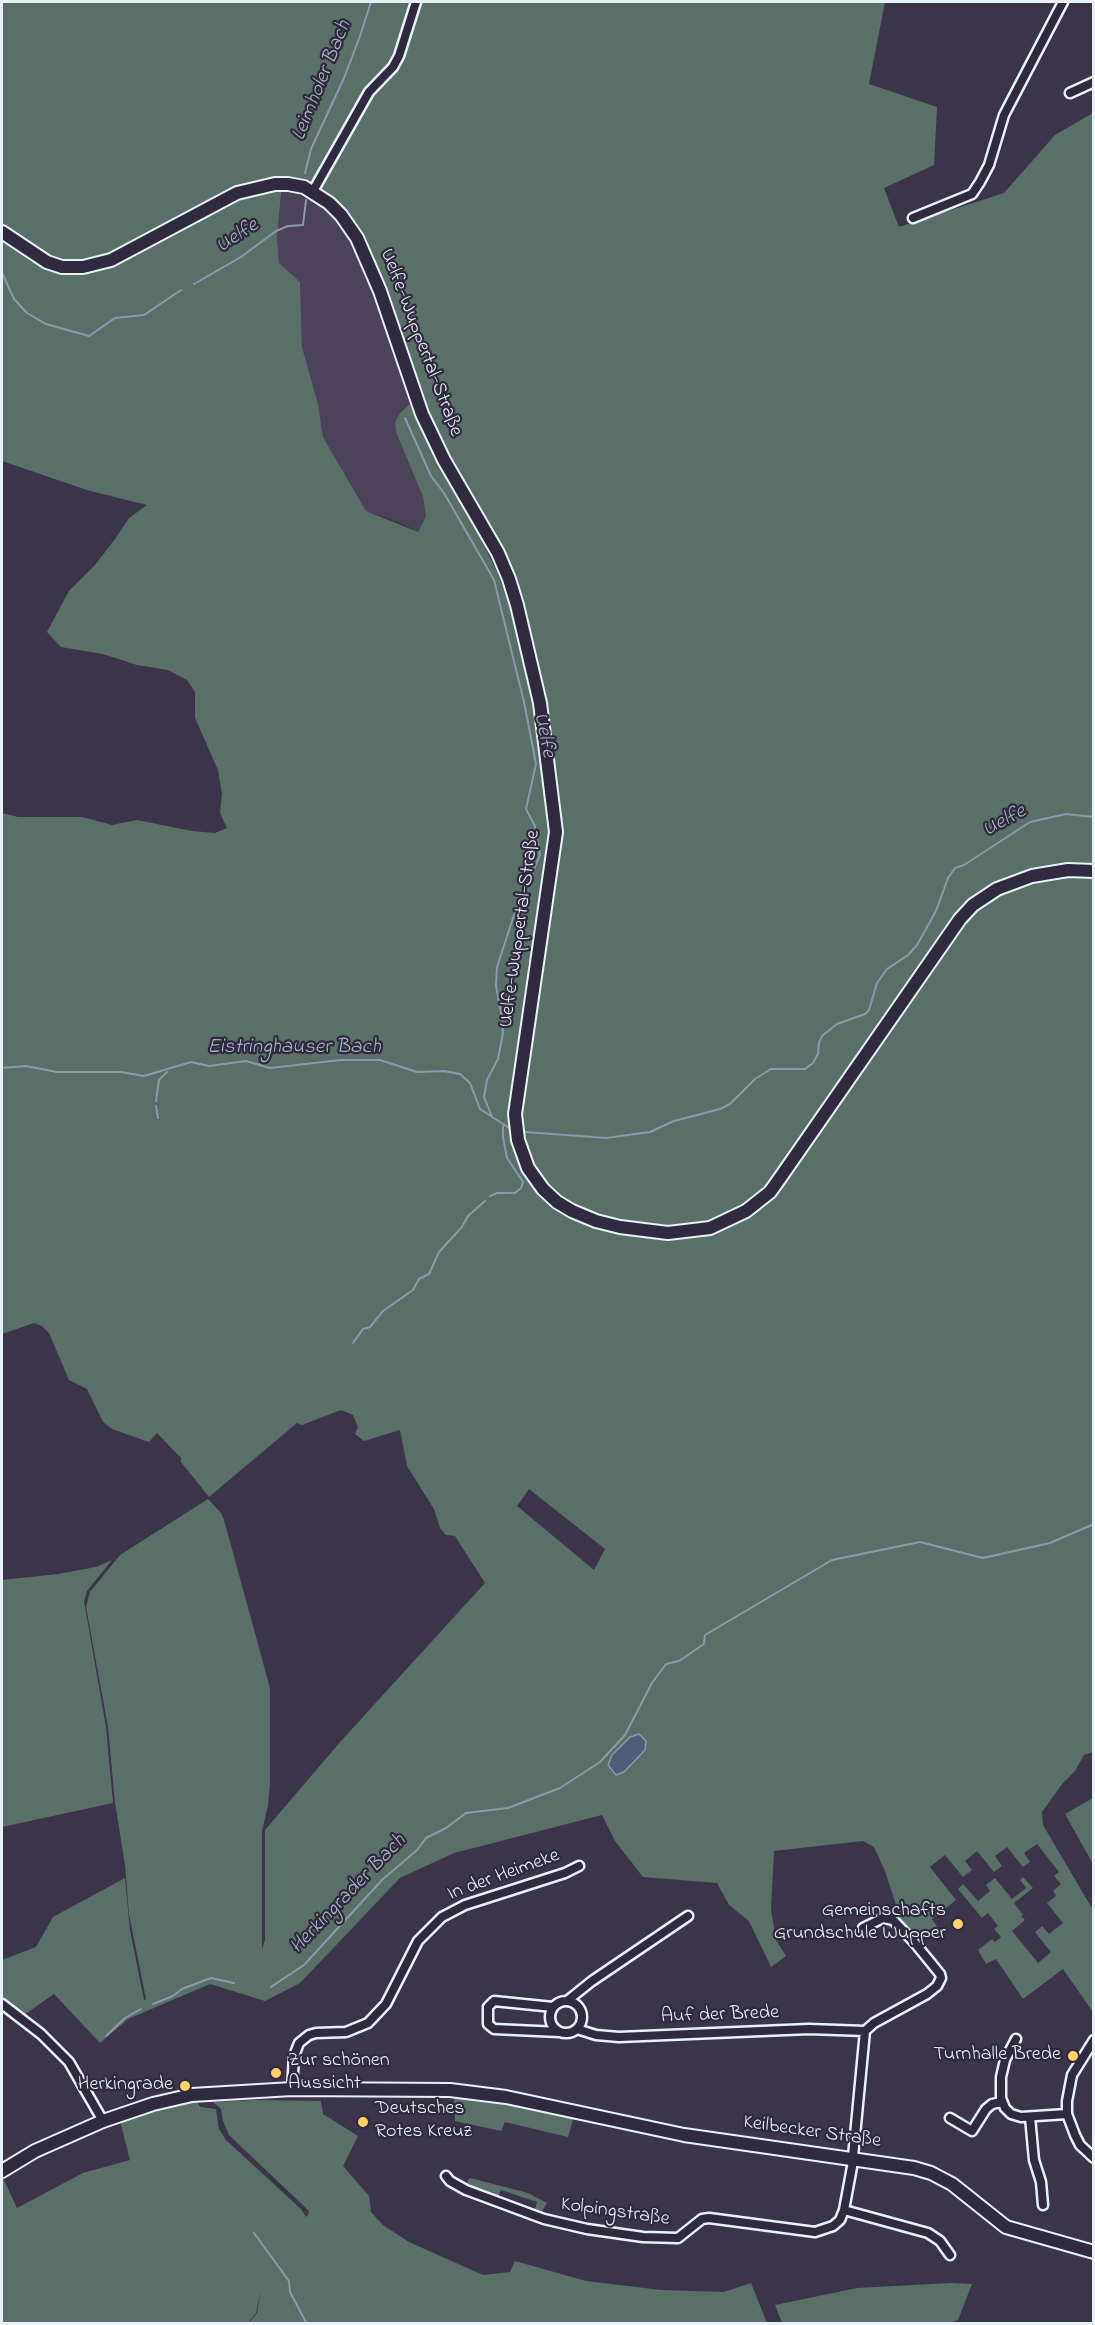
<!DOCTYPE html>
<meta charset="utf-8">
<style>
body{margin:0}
#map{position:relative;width:1095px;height:2325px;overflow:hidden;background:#3c354a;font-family:"Indie Flower",sans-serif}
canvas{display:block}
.frame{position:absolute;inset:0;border:3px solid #e8f1f8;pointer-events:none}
</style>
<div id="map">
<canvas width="1095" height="2325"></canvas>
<div class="frame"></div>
</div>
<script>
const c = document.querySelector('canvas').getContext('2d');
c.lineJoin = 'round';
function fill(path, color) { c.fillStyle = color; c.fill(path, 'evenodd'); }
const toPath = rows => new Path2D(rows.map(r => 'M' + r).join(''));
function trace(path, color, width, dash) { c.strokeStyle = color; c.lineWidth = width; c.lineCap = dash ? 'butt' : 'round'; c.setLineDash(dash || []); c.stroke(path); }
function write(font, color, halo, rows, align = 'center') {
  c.font = font + ' "Indie Flower",sans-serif'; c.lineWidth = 4.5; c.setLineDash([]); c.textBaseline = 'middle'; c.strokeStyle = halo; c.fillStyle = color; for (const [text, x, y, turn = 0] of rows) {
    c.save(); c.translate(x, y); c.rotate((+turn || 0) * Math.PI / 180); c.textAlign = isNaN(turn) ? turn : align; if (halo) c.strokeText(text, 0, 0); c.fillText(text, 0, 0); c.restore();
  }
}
const built = toPath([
 [282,184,291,186,327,206,358,246,413,401,400,413,395,422,396,432,423,497,426,515,418,532,401,523,366,511,323,437,318,404,302,347,300,282,279,264,277,236]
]);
const green = toPath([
 [2,2,885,2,869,84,937,107,934,165,884,188,899,227,1004,193,1055,135,1093,113,1093,871,1068,870,1032,876,997,889,973,905,960,919,770,1192,738,1216,710,1228,680,1232,648,1232,609,1225,585,1217,557,1202,535,1180,523,1161,533,1181,556,1205,579,1220,604,1230,655,1238,685,1237,712,1231,735,1222,746,1215,770,1193,805,1150,940,950,974,906,991,895,1031,878,1079,874,1093,876,1093,1752,1084,1755,1075,1771,1063,1783,1042,1812,1043,1825,1093,1910,1093,2012,1063,1969,1023,1999,996,1959,986,1964,978,1950,992,1939,995,1942,1001,1937,994,1929,998,1926,988,1913,982,1918,958,1889,963,1884,978,1901,990,1891,986,1885,995,1878,1012,1899,1026,1888,1020,1880,1023,1877,1033,1888,1014,1903,1023,1915,1021,1916,1025,1920,1012,1931,1038,1963,1051,1952,1035,1932,1042,1926,1049,1934,1063,1923,1047,1903,1056,1896,1053,1891,1061,1884,1054,1876,1059,1872,1037,1844,1024,1853,1030,1862,1023,1867,1007,1847,995,1856,1002,1866,994,1872,977,1851,965,1861,972,1870,963,1877,945,1855,930,1867,956,1900,932,1919,938,1928,921,1942,937,1963,934,1966,898,1924,897,1908,885,1871,874,1847,863,1841,774,1851,771,1910,776,1940,786,1956,771,1967,749,1921,729,1905,717,1883,643,1877,615,1841,602,1815,454,1853,400,1878,300,1983,265,2001,210,1984,128,2019,100,2043,54,1994,21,2017,2,2002,2,1960,36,1947,53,1917,125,1878,130,1930,144,2000,146,1999,129,1914,125,1865,115,1803,108,1727,86,1607,90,1592,120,1555,208,1499,221,1513,224,1520,270,1688,270,1783,268,1806,262,1831,262,1950,265,1940,265,1830,341,1741,485,1583,455,1536,446,1535,440,1528,434,1509,407,1466,400,1430,364,1441,355,1434,358,1427,353,1415,341,1410,302,1425,297,1423,209,1497,181,1462,181,1457,178,1455,157,1433,149,1442,112,1429,103,1422,87,1389,69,1380,49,1333,42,1326,34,1323,2,1334,2,813,18,817,82,817,112,825,137,820,192,831,215,833,227,828,220,813,222,794,218,770,195,718,195,692,187,680,168,670,137,665,103,654,61,647,47,632,69,591,95,565,115,539,129,518,147,505,87,490,2,461,2,234,45,263,62,269,84,269,112,263,175,233,226,203,279,185,253,188,223,199,133,250,99,264,83,267,62,267,36,256,2,232],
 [282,184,304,187,329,203,341,215,357,238,380,291,422,414,444,460,498,553,517,605,540,703,556,832,519,1074,530,981,528,963,534,966,552,856,553,831,551,800,538,703,523,635,496,570,470,516,437,456,413,401,400,413,395,422,396,432,423,497,426,516,418,532,366,511,323,437,318,404,302,347,300,282,279,263,277,236],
 [529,1489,605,1549,594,1570,517,1506],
 [112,1560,87,1591,84,1601,106,1727,113,1803,2,1827,2,1580,58,1574,96,1567],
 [1093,1798,1093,1864,1065,1814],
 [454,2098,501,2101,574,2116,568,2137,505,2122,501,2131,455,2121],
 [258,2100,321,2101,323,2114,358,2136,343,2166,369,2196,371,2212,383,2225,409,2242,483,2275,510,2272,515,2261,586,2281,661,2290,724,2292,751,2283,767,2323,249,2323,257,2313,261,2288,256,2313,248,2323,2,2323,2,2179,3,2178,17,2208,83,2173,130,2160,120,2121,153,2109,197,2102,200,2107,216,2109,219,2129,226,2140,301,2209,306,2217,308,2215,309,2211,229,2135,223,2121,221,2109,213,2102],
 [470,2178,528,2193,547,2203,542,2211,535,2209,537,2202,501,2190,498,2197,469,2185,467,2182],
 [951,2283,972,2284,958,2320,952,2322,782,2323,775,2305,857,2288]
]);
const water = toPath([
 [639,1734,646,1741,645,1750,624,1772,616,1775,608,1765,612,1755,630,1737,639,1734]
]);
const stream = toPath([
 [305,173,311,149,344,78,360,36,371,2],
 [2,273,14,299,27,313,46,324,89,336,115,318,144,315,181,290],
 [194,284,241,257,276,231,288,226,303,225,306,200],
 [405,418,431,476,444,493,494,580,524,702,536,764,526,809,535,826,540,855,513,918,497,967,496,986,502,1018,503,1033,498,1059,487,1080,484,1097,492,1117,511,1129],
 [2,1068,26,1066,57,1072,121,1072,144,1076,191,1062,209,1066,246,1061,270,1068,341,1060,380,1060,417,1072,444,1071,460,1074,470,1083,480,1109,491,1116],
 [156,1101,159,1080,167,1072],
 [156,1106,158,1118],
 [525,1132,606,1138,650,1132,674,1121,720,1109,730,1104,755,1079,771,1069,805,1069,813,1063,818,1054,819,1042,823,1035,837,1024,865,1014,869,1010,877,983,887,969,908,955,917,945,936,911,948,878,955,868,964,865,1030,822,1066,814,1094,817],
 [490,1196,497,1193,515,1193,521,1188,523,1182,507,1158,503,1137,503,1126],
 [353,1343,363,1329,370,1327,383,1311,413,1290,419,1279,429,1274,439,1252,462,1227,468,1216,485,1201],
 [271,1987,304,1965,382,1880,417,1850,426,1838,446,1828,466,1813,508,1808,560,1788,600,1762,625,1735,652,1683,666,1664,679,1661,704,1644,705,1635,832,1560,920,1542,983,1558,1050,1543,1094,1524],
 [153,2004,173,1996,182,1989,211,1978,234,1983],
 [106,2036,125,2018,141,2009],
 [254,2233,289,2281,290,2292,307,2324]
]);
const street = toPath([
 [1070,93,1094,82],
 [313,191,369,92,393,67,399,56,416,2],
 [913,218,972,194,980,182,989,165,1004,115,1063,2],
 '550 2017a16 16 0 1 1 32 0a16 16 0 1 1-32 0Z',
 [567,2001,592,1981,688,1916],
 [2,2004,41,2034,69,2062,103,2121],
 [553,2007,494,2001,488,2007,488,2024,494,2029,559,2032],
 [577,2029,596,2035,619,2037,809,2029,865,2031],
 [1016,2039,1005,2060,1001,2077,1001,2098,1005,2108,1011,2114,1021,2117,1067,2114],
 [1094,2040,1072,2075,1067,2101,1067,2114,1075,2135,1080,2145,1094,2158],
 [292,2089,294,2056,299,2043,309,2035,316,2033,346,2032,368,2023,386,2004,418,1941,442,1917,465,1905,565,1873,579,1866],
 [1030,2117,1034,2160,1041,2182,1043,2205],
 [950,2118,972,2131,986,2109,992,2104,1002,2102],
 [446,2176,450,2181,466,2190,544,2219,587,2229,643,2237,678,2238,702,2219,709,2218,815,2232,833,2226,840,2220,844,2210,852,2167,865,2031,874,2023,927,1994,937,1986,941,1978,940,1974,914,1942,893,1920,883,1918,863,1928],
 [844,2210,928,2233,940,2241,950,2255]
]);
const secondary = toPath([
 [2,232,47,262,62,267,83,267,111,260,237,193,275,184,288,184,304,187,329,203,341,215,357,238,380,291,422,414,444,460,498,553,509,579,517,605,540,703,556,832,515,1114,518,1140,528,1168,543,1189,557,1202,572,1211,596,1221,620,1227,668,1233,710,1228,746,1211,770,1192,780,1178,960,919,973,905,997,889,1032,876,1068,870,1094,871],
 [2,2171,35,2151,103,2121,153,2104,192,2095,292,2089,450,2090,506,2097,684,2135,914,2168,931,2173,952,2184,1006,2227,1094,2252]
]);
const markers = [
 [958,1924,6,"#ffd166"],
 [1073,2056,6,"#ffd166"],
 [276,2073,6,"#ffd166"],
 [185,2086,6,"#ffd166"],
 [363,2122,6,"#ffd166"]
];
const streetNames = [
 ["Uelfe-Wuppertal-Straße",420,343,69],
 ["Uelfe-Wuppertal-Straße",521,929,-82],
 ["In der Heimeke",504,1876,-20],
 ["Auf der Brede",720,2016,-2],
 ["Keilbecker Straße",812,2133,8],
 ["Kolpingstraße",615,2213,8]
];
const poiNames = [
 ["Gemeinschafts",946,1912],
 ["Grundschule Wupper",946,1935],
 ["Turnhalle Brede",1061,2056],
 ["Zur schönen",288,2062,"left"],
 ["Aussicht",288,2085,"left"],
 ["Herkingrade",173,2086],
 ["Deutsches",375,2110,"left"],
 ["Rotes Kreuz",375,2133,"left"]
];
const waterNames = [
 ["Leimholer Bach",323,81,-68],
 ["Uelfe",238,237,-33],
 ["Uelfe",543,735,79],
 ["Uelfe",1005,822,-28],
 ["Eistringhauser Bach",294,1049],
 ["Herkingrader Bach",349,1895,-46]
];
fill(built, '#4c4259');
fill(green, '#5a6f68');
fill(water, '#4d5f77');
trace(water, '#8b99ab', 1.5);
trace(stream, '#8b99ab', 2);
trace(street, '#e8f1f8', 13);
trace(secondary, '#e8f1f8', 16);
trace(street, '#2f2a3d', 8);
trace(secondary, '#2f2a3d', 12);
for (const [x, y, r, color] of markers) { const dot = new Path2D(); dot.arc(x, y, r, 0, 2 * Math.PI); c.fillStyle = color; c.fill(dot); trace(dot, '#2f2a3d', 2); }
write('20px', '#e8f1f8', '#2f2a3d', streetNames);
write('20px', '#e8f1f8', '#2f2a3d', poiNames, 'right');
write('italic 21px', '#aab7c4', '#2f2a3d', waterNames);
</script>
